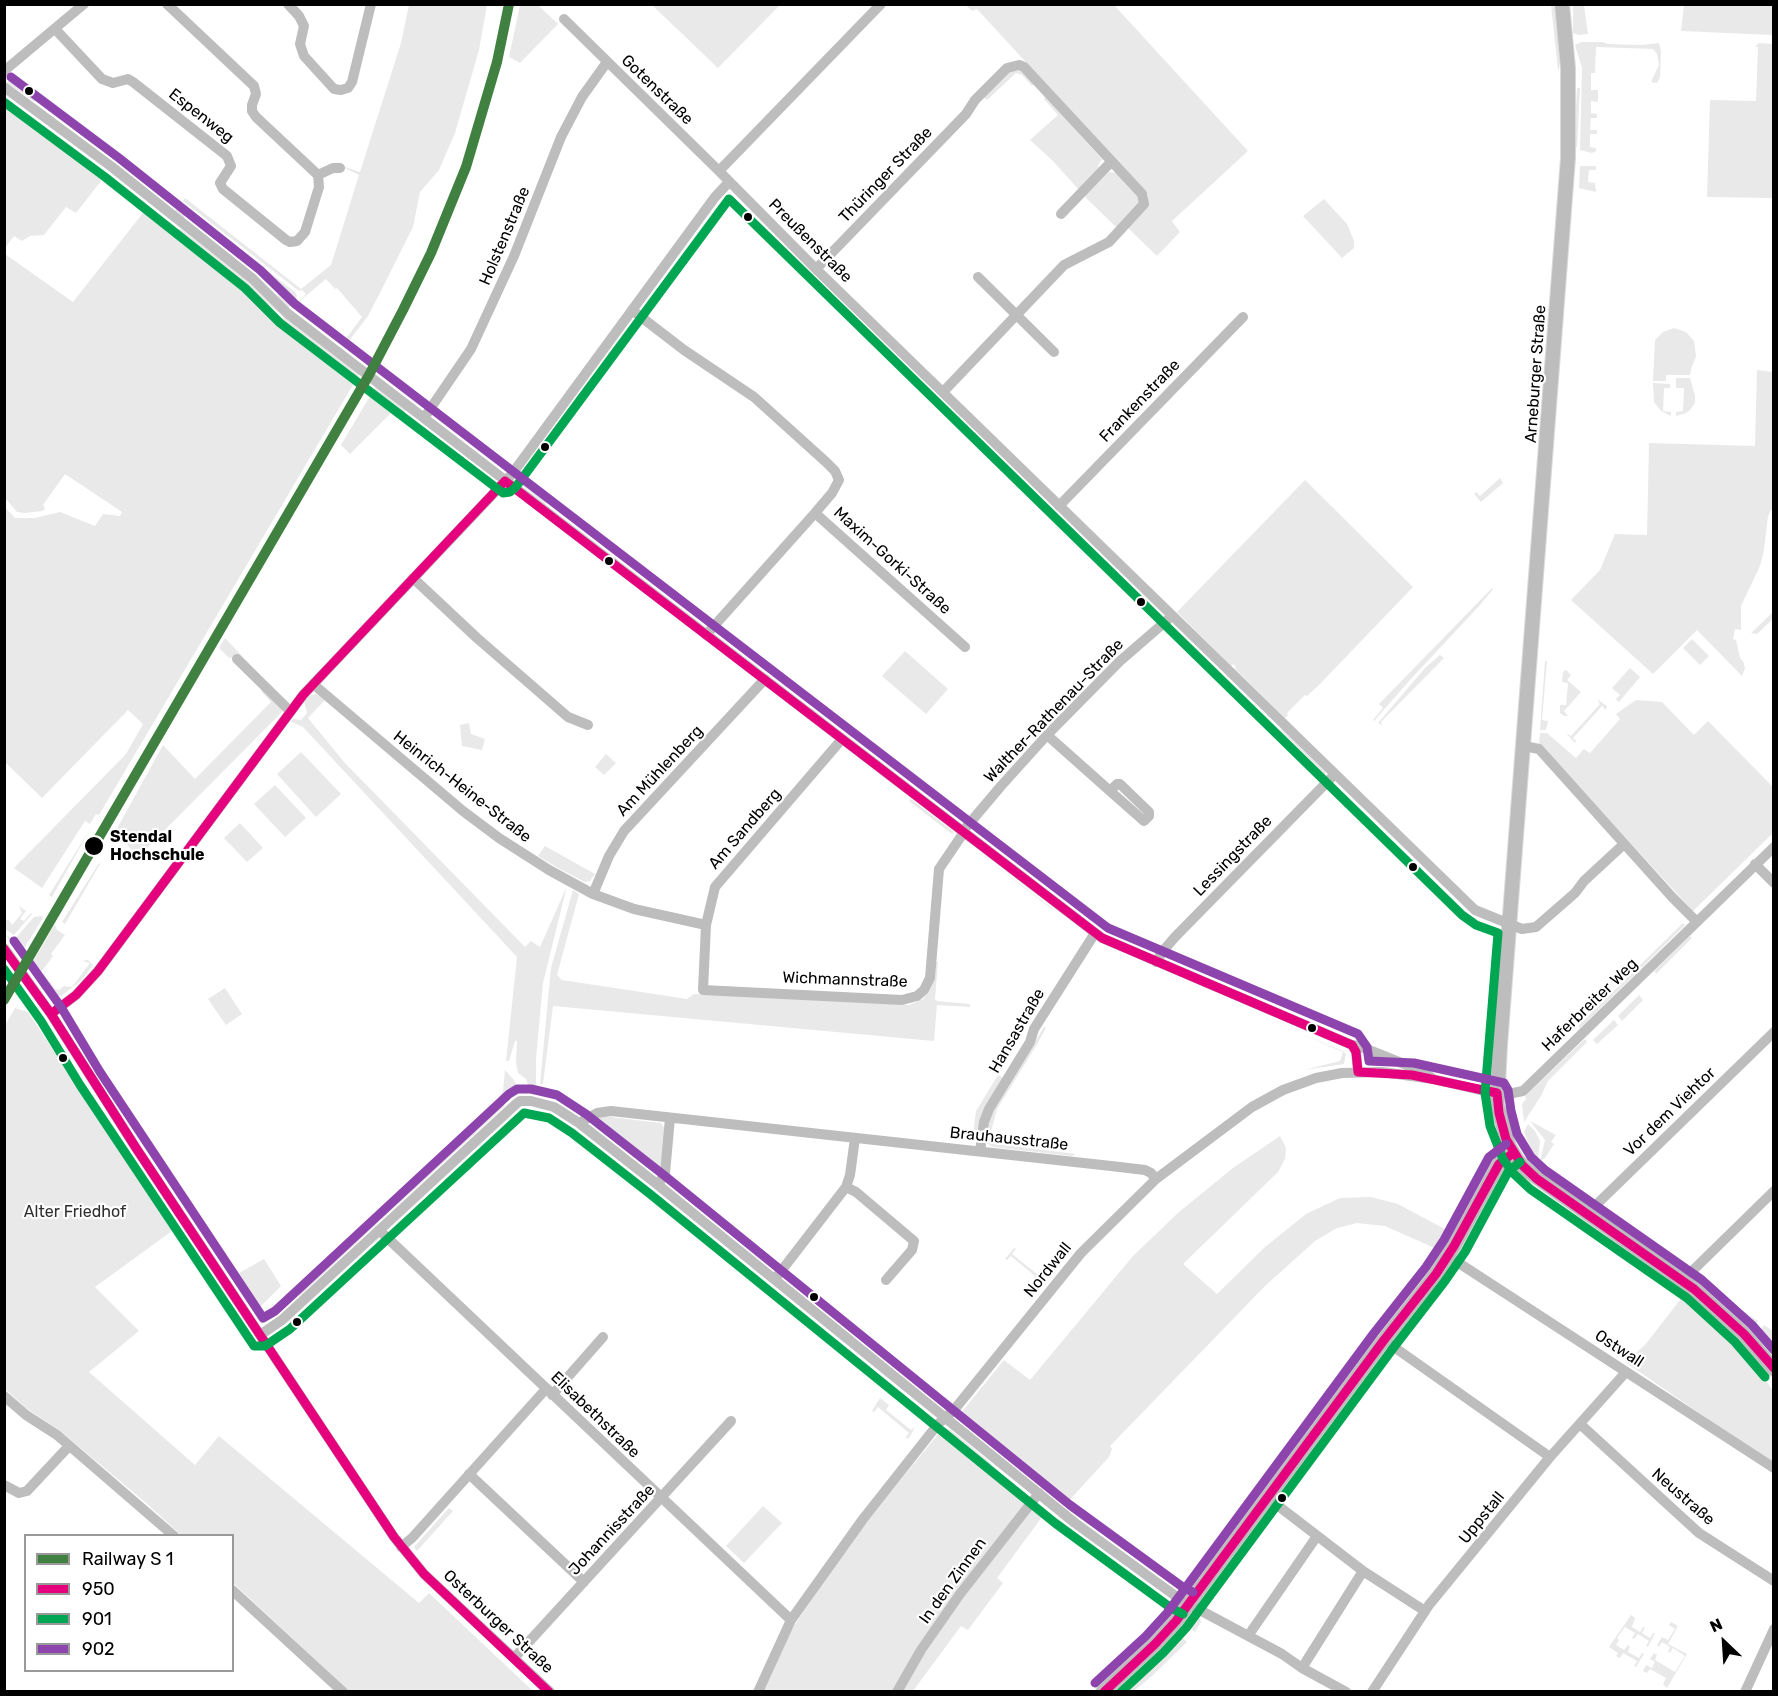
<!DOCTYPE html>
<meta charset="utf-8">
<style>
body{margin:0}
#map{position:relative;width:1778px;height:1696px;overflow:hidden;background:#fff;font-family:Rubik,sans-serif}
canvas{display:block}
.frame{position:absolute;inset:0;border:6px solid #000;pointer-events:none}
.legend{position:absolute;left:24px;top:1534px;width:210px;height:138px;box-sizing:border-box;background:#fff;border:2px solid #999;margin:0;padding:8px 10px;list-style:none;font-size:18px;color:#000}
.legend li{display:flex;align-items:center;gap:12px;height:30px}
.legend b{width:30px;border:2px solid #999}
.north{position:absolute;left:1694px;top:1612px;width:60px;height:60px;-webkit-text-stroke:4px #fff;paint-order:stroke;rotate:335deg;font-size:16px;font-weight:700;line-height:24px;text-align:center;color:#000}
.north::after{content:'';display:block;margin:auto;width:21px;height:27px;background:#000;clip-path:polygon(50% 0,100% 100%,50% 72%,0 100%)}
</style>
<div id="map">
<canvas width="1778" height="1696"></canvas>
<div class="frame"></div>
<ul class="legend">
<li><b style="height:8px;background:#408040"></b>Railway S 1</li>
<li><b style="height:8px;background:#e5007d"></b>950</li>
<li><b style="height:8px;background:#00a651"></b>901</li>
<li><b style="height:8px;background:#8e44ad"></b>902</li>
</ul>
<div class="north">N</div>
</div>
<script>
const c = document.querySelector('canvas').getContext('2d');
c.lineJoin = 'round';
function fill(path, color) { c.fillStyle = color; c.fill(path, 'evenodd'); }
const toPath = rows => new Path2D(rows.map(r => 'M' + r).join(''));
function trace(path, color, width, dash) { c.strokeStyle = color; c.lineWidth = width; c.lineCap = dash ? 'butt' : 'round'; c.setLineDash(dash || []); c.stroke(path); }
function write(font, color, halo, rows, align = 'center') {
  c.font = font + ' Rubik,sans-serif'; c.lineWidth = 4.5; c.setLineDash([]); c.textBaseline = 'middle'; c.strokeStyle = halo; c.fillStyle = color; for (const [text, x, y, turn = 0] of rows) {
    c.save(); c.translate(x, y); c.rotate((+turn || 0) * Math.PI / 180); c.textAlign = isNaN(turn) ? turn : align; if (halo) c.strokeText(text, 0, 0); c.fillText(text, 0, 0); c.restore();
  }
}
const green = toPath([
 [409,5,487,5,479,50,455,133,439,170,420,192,413,227,386,281,368,316,345,346,341,345,317,326,325,328,342,344,362,317,337,288,335,289,326,279,302,299,298,305,317,323,315,325,299,312,296,307,299,301,306,294,302,290,299,291,183,201,185,198,301,289,331,265,359,175,339,165,360,172,401,43],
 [520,5,538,5,558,24,520,63,509,57],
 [652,5,780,5,718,68],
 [966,5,1114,5,1248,151,1172,221,1180,232,1157,256,1128,228,1148,207,1148,195,977,9,972,11],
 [1551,5,1556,9,1560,53,1559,70,1558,70],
 [1573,5,1584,5,1588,34,1579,35,1573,33],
 [1684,5,1773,5,1773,35,1681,31],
 [1581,42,1603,42,1608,44,1641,45,1659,43,1661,51,1660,77,1657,83,1651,82,1659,65,1657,54,1653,49,1596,47,1595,73,1591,73,1591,90,1598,90,1598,102,1591,101,1591,113,1597,114,1597,118,1591,118,1590,130,1597,130,1597,134,1590,134,1590,147,1596,148,1596,151,1592,153,1580,150,1582,68,1575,45],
 [1759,43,1773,44,1773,198,1707,197,1710,100,1756,101,1758,47,1755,47],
 [1015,70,1023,72,1034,84,1032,86,1022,75,1016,73,987,100,983,97,1009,72],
 [11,77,38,99,35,102,7,83],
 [1577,88,1580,88,1577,148,1574,142],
 [1045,97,1102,159,1098,166,1100,169,1079,190,1053,161,1030,140,1058,115,1044,99],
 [4,99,82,155,140,204,105,176,76,213,66,207,44,235,30,236,22,241,14,236,5,248],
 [1580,166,1596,166,1596,170,1589,170,1588,182,1595,183,1596,192,1579,188],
 [1109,172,1117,173,1138,197,1140,202,1118,227,1115,226,1086,198,1085,195],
 [1324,199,1347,224,1354,241,1354,248,1342,258,1303,216],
 [181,203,296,293,297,296,288,309,278,299,278,290,260,272,184,214,184,222,173,213],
 [145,206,170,227,168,231,172,234,176,231,185,244,281,319,286,317,360,373,99,815,96,814,90,824,85,821,42,888,14,868,126,754,143,724,128,710,42,798,5,762,4,506,15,518,35,518,60,512,95,526,103,514,120,516,122,512,65,474,43,505,45,509,42,511,25,513,17,512,5,498,5,254,73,302,146,209],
 [177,229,181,229,251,283,282,315,190,245],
 [1674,328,1686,332,1694,341,1696,357,1692,366,1690,375,1666,375,1666,381,1653,381,1655,340,1663,332],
 [1757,370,1773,372,1774,512,1771,510,1768,516,1764,550,1760,566,1741,606,1741,630,1735,629,1733,639,1736,640,1740,658,1743,661,1745,668,1742,676,1697,630,1653,674,1571,600,1600,570,1615,534,1647,535,1649,443,1755,446],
 [1676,378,1690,378,1695,396,1695,403,1690,410,1686,413,1676,416,1676,412,1683,411,1684,388,1676,388],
 [1653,383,1670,384,1670,388,1664,388,1663,411,1671,412,1671,416,1661,411,1654,402],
 [376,386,406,410,403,413,396,408,350,454,341,445],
 [517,477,548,500,545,504,519,483],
 [1500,478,1503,483,1481,502,1474,494,1476,492,1480,496],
 [1305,480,1413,587,1318,686,1307,696,1305,695,1287,713,1288,715,1285,718,1235,669,1236,667,1233,664,1231,666,1177,612],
 [1492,588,1493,589,1480,605,1410,680,1374,721,1373,720,1383,708,1379,704],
 [1773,612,1773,619,1757,634,1751,633],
 [225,638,261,676,235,657,229,658,219,648],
 [1692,639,1709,656,1700,665,1683,648],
 [905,651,948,689,926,714,882,676],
 [1440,655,1444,658,1381,722,1382,725,1378,723,1425,668],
 [1545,661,1547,661,1542,720,1548,721,1546,730,1540,730],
 [1630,668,1640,677,1619,702,1616,699,1620,695,1612,688],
 [1566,670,1571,675,1567,680,1581,692,1564,711,1568,716,1564,716,1560,713,1560,705,1566,705,1568,683,1562,682,1563,672],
 [262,690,283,710,282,712,138,857,115,832,163,745,195,779,271,702,261,691],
 [316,694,325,700,308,718,344,762,525,947,531,941,540,947,567,886,543,983,536,1058,536,1083,538,1094,531,1094,526,1079,518,1073,516,1063,517,1041,515,1041,509,1061,506,1061,517,957,303,727,290,721,294,719,301,720,307,713,304,701,308,696],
 [1597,699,1607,706,1606,710,1602,706,1573,738,1577,742,1574,742,1566,733,1571,736,1600,704],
 [1636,700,1662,702,1694,735,1708,721,1773,787,1773,833,1693,911,1539,744,1540,733,1547,733,1576,758,1584,749,1590,753,1620,719,1616,714],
 [469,723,471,734,485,739,482,750,462,746,460,725],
 [1282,729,1326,771,1325,775,1280,730],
 [301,752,341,794,316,817,277,774],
 [606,754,616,763,604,775,595,767],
 [275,785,306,818,285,837,254,804],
 [911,799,954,832,952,834,909,801],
 [240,823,263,848,247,862,224,838],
 [92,826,52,897,49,895],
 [964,842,1053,909,1053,910],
 [545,846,595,874,590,881,585,882,558,868,538,856],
 [99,863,100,864,65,924,62,922],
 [573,890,579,894,557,975,562,980,687,999,694,994,909,1005,923,999,929,992,935,979,936,962,938,962,935,999,937,1001,970,1004,970,1007,937,1005,934,1041,553,1006,543,1084,540,1084,551,968],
 [19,906,26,911,20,919,24,921,31,913,32,914,14,935,5,929,5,920,9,920,12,925,22,913],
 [42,916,43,918,20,955,6,935,14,940,34,917],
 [1683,923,1685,925,1579,1029,1579,1025],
 [55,924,57,930,65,935,51,954,53,956,39,975,50,995,36,975,38,971,30,967],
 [1690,936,1692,938,1656,974,1654,971],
 [88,960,93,965,82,980,61,996,55,996,43,977,45,971,45,976,55,989,59,990,64,986,72,987,90,963,82,961],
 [225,988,242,1014,226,1025,208,999],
 [1639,995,1643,1000,1622,1021,1618,1016],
 [15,1008,28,1012,172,1231,95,1287,139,1331,89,1372,195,1465,219,1436,419,1603,429,1593,533,1691,349,1691,233,1583,232,1536,181,1535,145,1502,59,1430,26,1408,5,1389,4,1027],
 [1614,1020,1618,1025,1597,1044,1593,1040],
 [1044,1027,1046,1028,1036,1046,997,1109,988,1143,1076,1154,1072,1156,992,1147,986,1142,988,1124,993,1110],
 [1294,1031,1343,1051,1346,1054,1344,1064,1304,1070,1340,1061,1343,1052],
 [1585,1039,1587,1042,1548,1081,1541,1096,1524,1122,1522,1104,1526,1099,1525,1096],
 [505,1070,514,1080,520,1092,519,1094,509,1099,499,1097,503,1091],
 [998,1075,1003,1078,977,1141,972,1141,976,1111],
 [497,1100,503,1102,505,1106,381,1220,377,1215,491,1110],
 [602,1116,661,1123,665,1129,660,1172,654,1173,596,1128,596,1119],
 [1530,1121,1556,1135,1551,1142,1554,1144,1545,1158,1540,1161,1545,1140],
 [1528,1124,1535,1131,1540,1141,1538,1159,1531,1149,1524,1132],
 [1280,1136,1286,1148,1285,1159,1278,1172,1183,1264,1217,1294,1265,1247,1306,1214,1340,1198,1371,1197,1398,1204,1452,1233,1439,1250,1385,1226,1357,1223,1337,1228,1315,1241,1265,1286,1110,1446,1112,1449,1109,1457,1065,1505,962,1422,960,1414,1004,1360,1030,1380,1133,1256,1179,1212,1233,1168],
 [377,1219,380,1221,300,1296,297,1293],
 [1014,1248,1016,1249,1012,1254,1037,1274,1041,1269,1042,1270,1033,1282,1032,1281,1035,1276,1011,1256,1007,1260,1005,1259],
 [264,1259,281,1286,260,1307,239,1273],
 [1683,1296,1723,1330,1758,1368,1773,1391,1773,1464,1625,1362,1645,1345],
 [1743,1311,1758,1321,1753,1328,1739,1316],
 [1388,1314,1392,1317,1369,1346,1366,1343],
 [1411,1318,1415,1321,1397,1345,1393,1341],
 [1764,1325,1773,1331,1773,1351,1757,1334],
 [1362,1347,1366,1350,1347,1375,1344,1372],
 [1388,1348,1393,1351,1374,1376,1369,1373],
 [1367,1376,1372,1379,1339,1423,1335,1420],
 [880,1398,889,1405,886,1410,911,1430,915,1427,909,1438,905,1438,909,1433,878,1407,874,1412,872,1411],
 [944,1427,951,1430,991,1463,990,1465,1029,1498,894,1691,763,1692,781,1646,796,1623,864,1524],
 [1319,1440,1324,1444,1302,1473,1298,1469],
 [1035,1503,1045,1513,997,1578,1003,1583,968,1630,961,1626,913,1691,899,1692,973,1581],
 [763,1506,782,1523,744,1563,726,1546],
 [449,1508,453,1511,417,1551,414,1547],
 [1631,1615,1635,1618,1632,1627,1640,1632,1643,1627,1645,1628,1642,1633,1650,1638,1653,1633,1655,1633,1648,1647,1646,1646,1649,1641,1638,1634,1634,1639,1632,1638,1635,1633,1625,1627,1617,1638,1619,1640,1616,1645,1624,1650,1628,1645,1630,1646,1628,1652,1639,1658,1642,1653,1644,1654,1636,1667,1634,1666,1637,1661,1623,1653,1620,1658,1616,1656,1618,1653,1609,1647],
 [1194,1616,1200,1618,1201,1622,1195,1632,1184,1623,1189,1617],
 [1671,1622,1678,1626,1668,1644,1687,1654,1667,1688,1663,1684,1666,1678,1650,1669,1647,1673,1643,1671,1646,1665,1652,1668,1655,1662,1650,1659,1654,1653,1657,1655,1655,1660,1675,1672,1685,1656,1673,1648,1670,1653,1668,1652,1670,1647,1662,1642,1659,1647,1657,1645,1662,1637,1668,1640,1675,1629,1669,1625],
 [1177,1633,1187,1642,1152,1676,1134,1691,1113,1691]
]);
const minor = toPath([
 [167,4,254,86,256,94,252,105,252,111,256,117,318,175,333,168,340,168],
 [288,4,299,16,304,26,300,44,304,56,334,89,341,90,348,88,352,82,371,4],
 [564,19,719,171,816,269,1475,910,1522,929,1536,927,1575,893,1584,881,1624,844],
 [56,30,102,79,113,83,128,79,133,82,227,156,231,166,220,183,223,189,286,240,290,242,297,241,305,232,319,187,318,175],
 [4,71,84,4],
 [4,87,112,167,253,279,287,313,1102,938,1352,1045,1359,1046,1424,1072,1433,1079],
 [719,171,881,4],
 [1061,214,1111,162],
 [816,269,966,114,975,100,1007,68,1019,65,1024,67,1142,194,1144,204,1109,242,1064,265,943,392],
 [978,277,1054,352],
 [632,310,684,350,754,397,826,462,835,471,839,480,832,493,815,513,965,647],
 [424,418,471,349,514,256,561,137,582,97,607,62],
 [1059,506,1243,317],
 [413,578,477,638,568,717,588,725],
 [706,635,815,513],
 [237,659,290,711],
 [313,684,463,811,499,838,549,870,593,894,634,909,706,925],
 [1047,735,1110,791,1144,821,1149,816,1149,812,1120,784,1117,784,1110,791],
 [842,739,715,887,706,925,703,990,902,1000,917,996,924,990,930,978,939,869,964,832],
 [1524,746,1539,749,1672,897,1697,922],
 [963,831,1001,786,1047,735,1120,661,1172,616],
 [1755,864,1774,883],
 [593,894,609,856,624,831,765,679],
 [4,948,51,1014,136,1148,394,1537,424,1574,550,1692],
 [1156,962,1163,951,1175,937,1335,774],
 [51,1014,76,995,98,971,303,695,512,474,715,197,729,182],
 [1352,1045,1356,1052,1358,1072],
 [579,1123,597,1113,611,1111,1111,1166,1145,1170,1151,1173,1156,1179],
 [980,1151,984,1122,989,1109,1030,1042,1034,1029,1095,933],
 [658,1185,665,1173,670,1118],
 [846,1187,856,1192,914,1241,912,1250,886,1280],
 [1589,1214,1599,1202,1774,1032],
 [379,1230,791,1620],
 [1448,1256,1774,1468],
 [775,1279,846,1187,850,1175,855,1138],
 [1683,1280,1774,1191],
 [260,1335,282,1320,516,1104,520,1101,531,1101,554,1107,579,1123,658,1185,1075,1523,1181,1600,1282,1654,1302,1668,1346,1692],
 [1384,1340,1550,1457],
 [552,1395,603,1337],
 [4,1396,26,1415,57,1435,174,1536],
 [1580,1424,1699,1533,1774,1581],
 [469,1474,584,1582],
 [4,1485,19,1493,27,1491,69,1446],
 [1268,1498,1363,1571,1425,1611],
 [401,1547,412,1538,545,1390],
 [232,1590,343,1692],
 [1248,1636,1317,1536],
 [514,1658,731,1421],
 [1302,1668,1363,1571],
 [758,1692,791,1620,863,1519,938,1424,954,1410,988,1368,1081,1253,1156,1179,1252,1107,1283,1090,1316,1078,1342,1073,1382,1072,1433,1079,1484,1091,1508,1094,1523,1091,1774,847],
 [897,1692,921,1650,960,1594,1039,1493],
 [1372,1692,1429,1605,1550,1457,1626,1372],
 [1745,1692,1774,1629]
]);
const major = toPath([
 [1562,4,1568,68,1568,158,1500,1045,1497,1105,1509,1146,1517,1160,1528,1171,1694,1289,1744,1334,1774,1369],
 [1103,1692,1155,1644,1176,1621,1384,1340,1436,1274,1454,1246,1499,1164,1513,1153]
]);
const bus1 = toPath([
 [505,481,1102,938,1352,1045,1356,1052,1358,1072],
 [4,949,51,1014,136,1148,394,1537,424,1574,549,1692],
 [51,1014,76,995,98,971,303,695,505,481],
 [1358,1072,1412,1075,1497,1093],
 [1497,1093,1499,1113,1506,1139,1522,1165,1537,1179,1694,1289,1744,1334,1774,1368],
 [1104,1692,1155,1644,1176,1621,1384,1340,1436,1274,1454,1246,1499,1164,1513,1153]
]);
const bus2 = toPath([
 [4,102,105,177,245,288,280,323,503,493,510,492,515,488,729,199,1462,915,1476,925,1498,933,1485,1093,1490,1126,1503,1159,1513,1173,1530,1189,1687,1298,1735,1342,1765,1377],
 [4,969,41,1021,80,1085,254,1346,265,1346,290,1329,524,1113,549,1118,572,1133,650,1194,1055,1523,1171,1608,1183,1614],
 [1121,1692,1163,1653,1186,1628,1394,1347,1445,1281,1465,1252,1508,1172,1520,1162]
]);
const bus3 = toPath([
 [11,77,119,158,260,270,295,304,1108,928,1358,1034,1367,1047,1369,1061,1414,1063,1504,1083,1508,1090,1511,1111,1517,1134,1531,1157,1545,1170,1702,1280,1752,1325,1774,1350],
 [14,941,61,1007,100,1072,263,1318,275,1311,509,1094,517,1089,531,1089,557,1095,586,1114,665,1176,1070,1505,1184,1588,1193,1592],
 [1095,1683,1146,1636,1167,1613,1374,1333,1426,1267,1444,1240,1489,1157,1506,1144]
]);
const rail1 = toPath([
 [4,1000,369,375,403,310,431,253,466,167,497,62,509,4]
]);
const markers = [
 [29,91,5,"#000"],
 [748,217,5,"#000"],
 [545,447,5,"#000"],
 [609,561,5,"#000"],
 [1141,602,5,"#000"],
 [94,846,10,"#000"],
 [1413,867,5,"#000"],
 [1312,1028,5,"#000"],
 [63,1058,5,"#000"],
 [814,1297,5,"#000"],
 [297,1322,5,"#000"],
 [1282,1498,5,"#000"]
];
const streetNames = [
 ["Gotenstraße",657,90,44],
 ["Espenweg",201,116,38],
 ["Thüringer Straße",886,175,-46],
 ["Holstenstraße",505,236,-67],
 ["Preußenstraße",810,241,45],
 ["Arneburger Straße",1536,374,-86],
 ["Frankenstraße",1140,401,-46],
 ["Maxim-Gorki-Straße",892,561,42],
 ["Walther-Rathenau-Straße",1054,711,-46],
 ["Am Mühlenberg",660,771,-47],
 ["Heinrich-Heine-Straße",462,787,38],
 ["Am Sandberg",745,829,-49],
 ["Lessingstraße",1233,856,-46],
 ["Wichmannstraße",845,980,2],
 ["Haferbreiter Weg",1590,1005,-44],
 ["Hansastraße",1017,1031,-60],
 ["Vor dem Viehtor",1670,1112,-44],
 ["Brauhausstraße",1009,1139,6],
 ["Nordwall",1048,1270,-51],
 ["Ostwall",1619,1349,33],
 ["Elisabethstraße",595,1415,44],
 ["Neustraße",1683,1497,41],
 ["Uppstall",1482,1518,-51],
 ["Johannisstraße",612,1530,-47],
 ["In den Zinnen",953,1581,-54],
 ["Osterburger Straße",498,1622,43]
];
const stopNames = [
 ["Stendal",110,837],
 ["Hochschule",110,855]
];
const parkNames = [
 ["Alter Friedhof",75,1212]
];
fill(green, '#e9e9e9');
trace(major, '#dbdbdb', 16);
trace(minor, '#bdbdbd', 10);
trace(major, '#bdbdbd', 14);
trace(bus1, '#e5007d', 9);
trace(bus2, '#00a651', 9);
trace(bus3, '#8e44ad', 9);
trace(rail1, '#408040', 10);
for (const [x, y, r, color] of markers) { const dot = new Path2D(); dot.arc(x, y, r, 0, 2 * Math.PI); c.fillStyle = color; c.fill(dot); trace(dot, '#fff', 2); }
write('16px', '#000', '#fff', streetNames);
write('bold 16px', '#000', '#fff', stopNames, 'left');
write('16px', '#2e2e2e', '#fff', parkNames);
</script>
